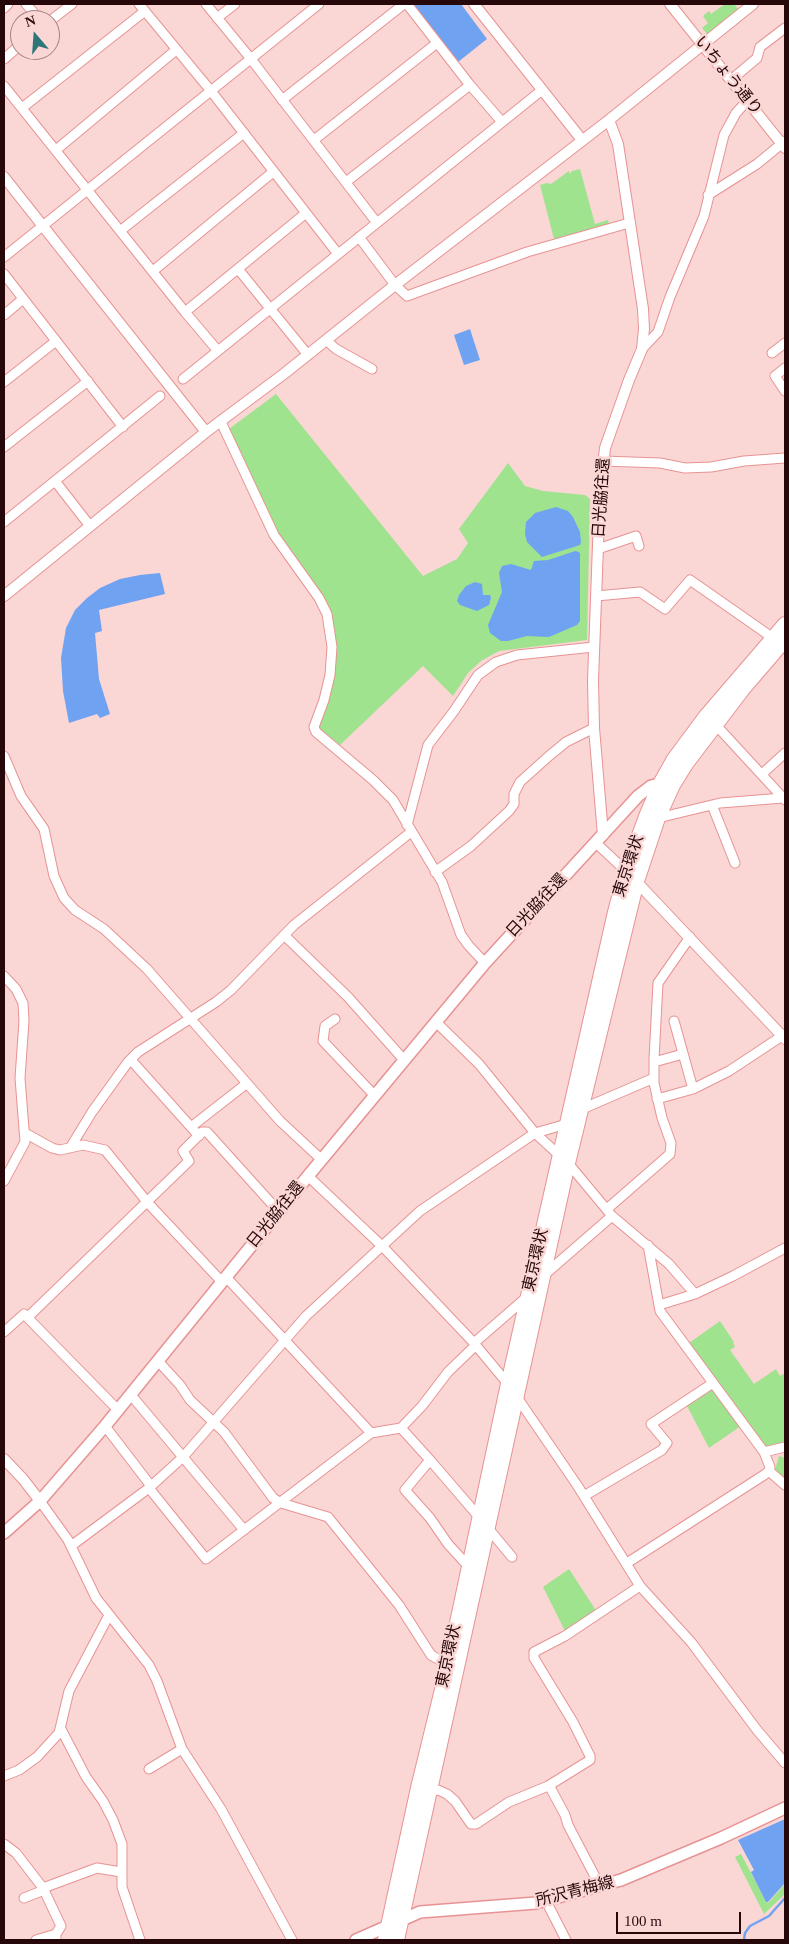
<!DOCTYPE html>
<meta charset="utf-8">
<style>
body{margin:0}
#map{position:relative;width:789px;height:1944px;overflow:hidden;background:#fad6d5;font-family:"Times New Roman",serif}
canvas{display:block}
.frame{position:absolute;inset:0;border:5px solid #26080a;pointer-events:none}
.north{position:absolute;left:10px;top:10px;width:50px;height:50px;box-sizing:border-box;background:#fad6d5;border:1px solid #a58484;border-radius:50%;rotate:342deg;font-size:14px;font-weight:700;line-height:20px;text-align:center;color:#26080a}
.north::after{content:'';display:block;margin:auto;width:18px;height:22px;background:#2d767a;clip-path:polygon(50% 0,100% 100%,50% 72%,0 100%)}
.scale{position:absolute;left:616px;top:1912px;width:125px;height:22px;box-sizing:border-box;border:2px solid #26080a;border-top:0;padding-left:6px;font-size:15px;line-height:18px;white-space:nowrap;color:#26080a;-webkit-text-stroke:4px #fad6d5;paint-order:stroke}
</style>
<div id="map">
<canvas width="789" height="1944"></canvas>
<div class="frame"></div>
<div class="north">N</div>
<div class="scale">100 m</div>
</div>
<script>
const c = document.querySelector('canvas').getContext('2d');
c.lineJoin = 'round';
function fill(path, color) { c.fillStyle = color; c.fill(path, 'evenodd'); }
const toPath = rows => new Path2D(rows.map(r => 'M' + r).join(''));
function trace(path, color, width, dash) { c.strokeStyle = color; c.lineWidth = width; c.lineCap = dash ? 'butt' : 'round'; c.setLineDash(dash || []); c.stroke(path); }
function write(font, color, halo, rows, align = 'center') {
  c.font = font + ' "Times New Roman","Noto Sans JP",serif'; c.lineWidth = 5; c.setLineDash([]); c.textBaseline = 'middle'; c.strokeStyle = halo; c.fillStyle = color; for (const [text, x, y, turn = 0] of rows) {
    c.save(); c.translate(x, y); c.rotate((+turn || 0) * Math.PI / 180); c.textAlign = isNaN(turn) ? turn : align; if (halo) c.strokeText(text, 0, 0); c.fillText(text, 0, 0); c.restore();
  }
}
const green = toPath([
 [725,4,734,4,739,10,707,34,702,28,708,23,703,16,709,11,711,14],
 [580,169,595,224,608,220,609,224,554,239,540,185,547,183,551,184,569,171,570,174,572,171],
 [276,394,423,576,457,559,468,543,459,529,508,463,525,486,543,491,585,495,590,499,587,640,499,651,481,661,468,673,453,696,423,666,340,745,316,726,326,701,329,613,275,535,229,429],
 [720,1321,734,1342,733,1343,735,1347,730,1350,754,1384,776,1369,780,1376,785,1373,785,1443,771,1447,765,1446,689,1343],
 [710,1388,714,1389,741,1426,709,1448,686,1404],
 [779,1456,785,1458,785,1481,775,1470],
 [569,1569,597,1612,565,1631,543,1587],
 [741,1854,767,1903,769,1902,785,1884,785,1894,764,1914,735,1857]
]);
const water = toPath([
 [413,4,461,4,487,39,458,62],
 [470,329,480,360,464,365,454,335],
 [556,507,568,511,573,517,580,532,581,542,580,545,542,557,527,542,525,534,526,522,535,513],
 [575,551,579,552,580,554,580,621,577,625,549,637,527,636,508,641,501,641,490,633,488,625,502,592,499,573,502,566,511,564,531,570,534,561,548,560],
 [160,573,165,594,99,610,102,631,95,633,99,679,110,714,100,718,97,714,69,723,63,691,61,658,66,628,75,610,87,598,100,588,120,579,140,575],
 [475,582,482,584,483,595,490,595,491,598,489,605,477,611,460,605,457,601,459,595,466,586],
 [785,1819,785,1883,768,1902,766,1902,751,1872,754,1870,738,1840]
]);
const stream = toPath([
 [744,1940,745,1933,750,1926,769,1916,785,1898]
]);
const minor = toPath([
 [26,4,40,20],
 [139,4,211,91,338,254],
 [206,4,251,59,377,223],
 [407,4,470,85,502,122],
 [4,8,8,4],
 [217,18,235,4],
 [50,21,72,4],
 [4,59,20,45],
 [731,80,757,58,760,47,785,28],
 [4,86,185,312,218,351],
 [282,100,404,4],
 [22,108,145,11],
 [314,140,437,43],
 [56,150,176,50],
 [346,182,470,85],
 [708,195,757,164,785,141],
 [120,231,244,133],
 [359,237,395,285,407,296,527,252,629,223],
 [4,257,319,4],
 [238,269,308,355],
 [153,271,273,172],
 [4,274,123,427],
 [185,312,306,213],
 [4,315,23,299],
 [326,340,336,349,372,369],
 [642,349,658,332,670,297,704,216,724,135,736,113,747,101],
 [772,353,785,343],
 [785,368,775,376,785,391],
 [183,379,542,90],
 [4,382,56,341],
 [221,422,274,535,319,598,327,614,332,647,330,675,324,700,314,727,316,732,373,780,393,800,442,882,461,935,469,946,485,963],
 [4,447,88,381],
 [603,461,660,463,685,468,711,467,744,461,785,458],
 [55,481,90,526],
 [4,522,160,396],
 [598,549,636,536,639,546],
 [596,596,640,592,665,609,690,580,773,638],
 [715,724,785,800],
 [4,756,21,796,44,829,54,876,64,898,75,910,104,929,147,969,280,1121,322,1160],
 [762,774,785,753],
 [712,805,735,863],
 [658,818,720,803,783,798],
 [407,825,428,745,454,711,478,675,496,662,517,655,594,647],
 [596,843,626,871],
 [435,872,471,846,509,811,514,804,514,794,520,782,549,756,566,742,594,728],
 [284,935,348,997,404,1060],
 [4,976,16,989,23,1003,24,1021,20,1078,25,1142,4,1181],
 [335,1019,325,1026,323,1041,375,1096],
 [674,1021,693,1089],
 [436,1022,479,1064,535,1133,560,1156],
 [131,1060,199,1136],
 [654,1062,683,1054],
 [657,1099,693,1089,729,1071,785,1034],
 [582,1109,654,1078],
 [191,1127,246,1084],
 [25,1133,52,1148,60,1150,83,1145,105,1150,148,1203,222,1282],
 [70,1148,92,1112,128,1062,138,1052,216,1002,231,990,294,925,411,832],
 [568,1163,612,1216,669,1264,695,1294],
 [308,1176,383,1247,474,1343,508,1384,577,1485,640,1586,691,1642,757,1730,785,1763],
 [607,1209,670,1154,671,1143,662,1118,654,1083,654,1059,658,983,690,937],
 [543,1276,612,1216],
 [226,1277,371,1433],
 [659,1305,695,1294,733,1276,785,1248],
 [28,1317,189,1161,183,1151,202,1132,207,1132,271,1203,281,1209],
 [4,1332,24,1314,118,1410],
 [474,1343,527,1297],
 [158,1361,180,1385,190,1400,224,1432,273,1498,281,1503,328,1517,399,1605,431,1655,448,1665],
 [131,1395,244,1530],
 [105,1426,151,1486],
 [401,1428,430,1460,405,1490,430,1518,448,1544,468,1566],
 [764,1452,785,1447],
 [430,1460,479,1517],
 [769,1471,785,1485],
 [149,1488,206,1559,371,1433,401,1428,422,1406,448,1372,476,1345],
 [584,1496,662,1450,667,1443,651,1424,713,1383],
 [40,1501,68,1540,96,1598,149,1665,157,1681,182,1749,221,1809,292,1940],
 [487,1527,512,1557],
 [71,1546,149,1488,183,1457,306,1316,420,1211,535,1133,567,1124],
 [627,1563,764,1475,769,1471,770,1467,764,1452,660,1311,648,1245],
 [61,1729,86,1777,103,1801,113,1820,122,1844,122,1887,140,1940],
 [149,1769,182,1749],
 [4,1776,19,1770,37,1757,59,1733,69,1691,109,1615],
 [548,1786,551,1789,565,1815,568,1825,600,1886],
 [430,1791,438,1790,447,1794,455,1801,471,1824,476,1824,509,1802,548,1786,590,1760,590,1756,573,1722,534,1658,534,1652,565,1636,640,1586],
 [4,1844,16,1853,43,1888,61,1926,56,1934,56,1940],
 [43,1888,97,1868,121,1872],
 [24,1898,44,1890],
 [546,1901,566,1940],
 [36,1940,56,1934]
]);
const tertiary = toPath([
 [474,4,582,140],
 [670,4,785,148],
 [4,177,206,432],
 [4,596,206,432,285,373,395,285,609,120,753,4],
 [603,835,594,728,593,680,600,491,605,448,629,380,642,349,644,329,643,309,618,144,609,120],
 [633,878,785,1039],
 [4,1459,23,1479,40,1501]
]);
const secondary = toPath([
 [4,1533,40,1501,105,1426,308,1176,485,963,638,796,651,786,660,784,667,784],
 [356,1940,420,1912,536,1903,621,1880,721,1838,785,1808]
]);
const trunk = toPath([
 [385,1940,418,1788,448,1665,508,1384,615,912,626,871,647,814,660,784,674,759,706,716,785,624],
 [397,1940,568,1163,637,881,658,818,673,785,686,764,743,689,785,640]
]);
const streetNames = [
 ["いちょう通り",728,76,51],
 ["日光脇往還",602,498,-86],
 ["東京環状",629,866,-72],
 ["日光脇往還",537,906,-47],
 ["日光脇往還",276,1215,-51],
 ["東京環状",536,1260,-77],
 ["東京環状",449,1656,-78],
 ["所沢青梅線",575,1892,-14]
];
fill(green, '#9fe38e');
fill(water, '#70a2f2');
trace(stream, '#70a2f2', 2.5);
trace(minor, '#e79393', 11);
trace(tertiary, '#e79393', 12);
trace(secondary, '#e79393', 14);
trace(trunk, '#e79393', 16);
trace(minor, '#fff', 9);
trace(tertiary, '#fff', 10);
trace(secondary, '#fff', 11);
trace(trunk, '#fff', 14);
write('16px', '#26080a', '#fad6d5', streetNames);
</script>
